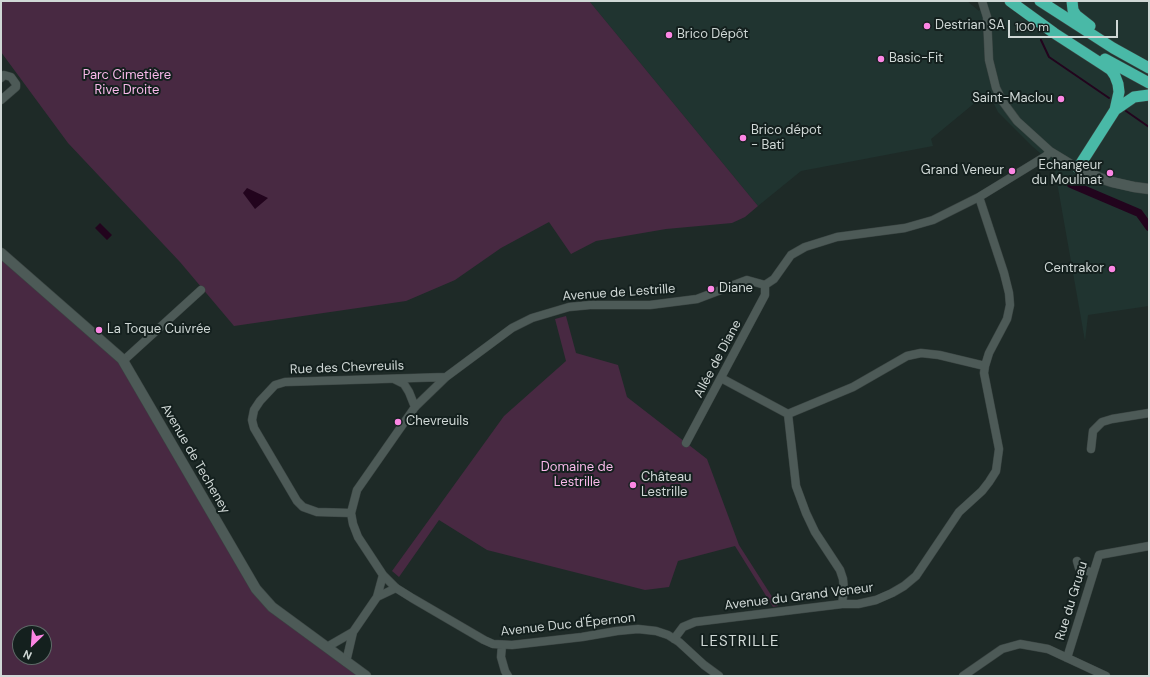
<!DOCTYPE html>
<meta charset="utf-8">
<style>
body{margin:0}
#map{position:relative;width:1150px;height:677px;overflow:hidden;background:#1e2a27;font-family:"DM Sans",sans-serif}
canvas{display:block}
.frame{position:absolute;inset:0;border:2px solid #d0d8d6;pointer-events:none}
.north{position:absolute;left:12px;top:625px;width:40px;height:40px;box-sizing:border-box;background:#14201e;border:1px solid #5f6a68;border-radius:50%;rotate:205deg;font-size:11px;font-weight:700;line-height:16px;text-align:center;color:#d0d8d6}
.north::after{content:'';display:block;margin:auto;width:14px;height:18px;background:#fc86e4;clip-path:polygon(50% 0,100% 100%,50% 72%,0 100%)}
.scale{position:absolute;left:1008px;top:20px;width:110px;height:18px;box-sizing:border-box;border:2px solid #d0d8d6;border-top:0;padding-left:5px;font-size:12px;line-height:14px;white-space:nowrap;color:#d0d8d6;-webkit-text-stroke:3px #14201e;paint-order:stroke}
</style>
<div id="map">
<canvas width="1150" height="677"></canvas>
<div class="frame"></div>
<div class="north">N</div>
<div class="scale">100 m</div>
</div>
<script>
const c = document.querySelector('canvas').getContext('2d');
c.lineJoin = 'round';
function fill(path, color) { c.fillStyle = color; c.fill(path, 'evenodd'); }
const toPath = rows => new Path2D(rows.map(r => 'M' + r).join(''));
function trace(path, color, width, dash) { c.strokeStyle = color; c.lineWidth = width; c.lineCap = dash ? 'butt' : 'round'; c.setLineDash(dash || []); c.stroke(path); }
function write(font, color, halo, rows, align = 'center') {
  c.font = font + ' "DM Sans",sans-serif'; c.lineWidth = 4; c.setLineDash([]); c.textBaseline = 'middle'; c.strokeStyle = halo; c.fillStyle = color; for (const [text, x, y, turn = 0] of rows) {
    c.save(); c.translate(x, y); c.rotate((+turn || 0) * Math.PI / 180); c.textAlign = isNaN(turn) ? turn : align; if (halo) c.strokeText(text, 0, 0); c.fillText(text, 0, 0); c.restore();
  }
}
const built = toPath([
 [591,1,967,1,979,11,985,1,1149,1,1149,306,1088,315,1085,341,1054,165,1033,147,998,112,988,92,931,139,933,146,801,171,758,206,590,2]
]);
const green = toPath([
 [1,1,591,1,590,2,758,206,745,217,732,223,666,229,596,241,571,254,549,222,501,248,455,280,406,301,234,326,180,262,68,143,1,52],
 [1,254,122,359,256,589,363,676,1,676],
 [20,633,44,633,44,657,20,657],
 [566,316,576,353,618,365,627,397,707,459,739,545,778,606,773,607,735,546,678,561,669,587,645,590,487,550,439,520,399,577,392,571,504,416,566,361,555,319]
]);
const water = toPath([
 [247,188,268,198,255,209,243,193],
 [100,223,112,235,107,240,95,228]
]);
const stream = toPath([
 [1041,40,1049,57,1109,98],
 [1126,111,1149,127]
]);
const canal = toPath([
 [1071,184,1139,213,1149,227]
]);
const minor = toPath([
 [982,1,987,17,989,60,996,88,1003,102,1017,121,1050,151,1078,168],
 [1,78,4,75,11,77,16,84,16,87,1,100],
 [123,361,201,290],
 [721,378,788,414,796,486,806,513,815,532,840,570,843,579,844,590,842,604],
 [394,379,404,384,409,392,415,407],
 [788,414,853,387,907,356,921,353,939,355,985,366],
 [686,443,765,295,765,285],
 [1091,449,1093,431,1102,422,1112,419,1149,413],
 [351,513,317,512,303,507,297,501,254,428,252,420,254,410,260,401,275,385,285,382,446,377],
 [1077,561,1079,568,1093,573],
 [377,597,396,588],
 [674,639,683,627,695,622,842,604,858,604,876,600,892,593,904,586,916,576,959,512,982,491,989,482,996,471,999,449,984,373,985,366,989,353,1007,319,1010,305,1009,293,1004,273,979,197],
 [502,645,501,657,505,671,508,676],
 [327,647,353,632,377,597,383,575],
 [1067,658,1099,555,1149,546],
 [346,662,353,632],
 [719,676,704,665,679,642,668,635,656,631,638,629,617,631,582,637,512,645,493,644,484,640,412,598,396,588,383,575,358,537,353,524,351,513,357,490,415,407,446,377,512,328,532,318,569,307,590,305,650,305,697,299,747,280,765,285,774,279,791,255,805,247,837,237,905,228,933,220,979,197,1046,156,1050,151],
 [963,676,1002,649,1020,644,1048,649,1106,676]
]);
const tertiary = toPath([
 [1078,168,1100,178,1112,182,1134,187,1149,189],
 [1,253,122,359,256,589,272,607,366,676]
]);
const trunk = toPath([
 [1010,1,1054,33,1105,66,1111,70,1115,76,1118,84,1119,92,1115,110,1078,168],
 [1040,1,1113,48,1149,68],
 [1072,1,1073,10,1076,15,1090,26],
 [1105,59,1149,83],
 [1115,110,1134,97,1149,95]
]);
const markers = [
 [927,26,4,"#fc86e4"],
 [669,35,4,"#fc86e4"],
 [881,59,4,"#fc86e4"],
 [1061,99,4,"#fc86e4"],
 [743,138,4,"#fc86e4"],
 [1012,171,4,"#fc86e4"],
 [1110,173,4,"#fc86e4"],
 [1112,269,4,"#fc86e4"],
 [711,289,4,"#fc86e4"],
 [99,330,4,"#fc86e4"],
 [398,422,4,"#fc86e4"],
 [633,485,4,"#fc86e4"]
];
const poiNames = [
 ["Destrian SA",935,26],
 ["Brico Dépôt",677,35],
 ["Basic-Fit",889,59],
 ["Saint-Maclou",1053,99,"right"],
 ["Brico dépot",751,131],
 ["- Bati",751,146],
 ["Echangeur",1102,166,"right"],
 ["du Moulinat",1102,181,"right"],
 ["Grand Veneur",1004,171,"right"],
 ["Centrakor",1104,269,"right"],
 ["Diane",719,289],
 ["La Toque Cuivrée",107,330],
 ["Chevreuils",406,422],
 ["Château",641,478],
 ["Lestrille",641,493]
];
const parkNames = [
 ["Parc Cimetière",127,76],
 ["Rive Droite",127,91],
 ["Domaine de",577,468],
 ["Lestrille",577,483]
];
const streetNames = [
 ["Avenue de Lestrille",619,293,-4],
 ["Allée de Diane",718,359,-62],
 ["Rue des Chevreuils",347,368,-2],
 ["Avenue de Techeney",195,459,60],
 ["Avenue du Grand Veneur",799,597,-7],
 ["Rue du Gruau",1072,601,-73],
 ["Avenue Duc d'Épernon",568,625,-6]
];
const quarterNames = [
 ["LESTRILLE",740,642]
];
fill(built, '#203430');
fill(green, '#482942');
fill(water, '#22041d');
trace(stream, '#22041d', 2);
trace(canal, '#22041d', 8);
trace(minor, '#3b4543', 9);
trace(tertiary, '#3b4543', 11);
trace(trunk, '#3b4543', 12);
trace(minor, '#4d5a57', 8);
trace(tertiary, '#4d5a57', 10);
trace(trunk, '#49b9a7', 11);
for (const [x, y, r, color] of markers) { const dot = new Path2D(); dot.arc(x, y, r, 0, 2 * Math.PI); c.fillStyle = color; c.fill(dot); trace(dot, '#14201e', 1.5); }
write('13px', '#d0d8d6', '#14201e', poiNames, 'left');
write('13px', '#f9b9ea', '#14201e', parkNames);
write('13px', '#d0d8d6', '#14201e', streetNames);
c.letterSpacing = '1px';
write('15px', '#d0d8d6', '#14201e', quarterNames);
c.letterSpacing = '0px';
</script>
